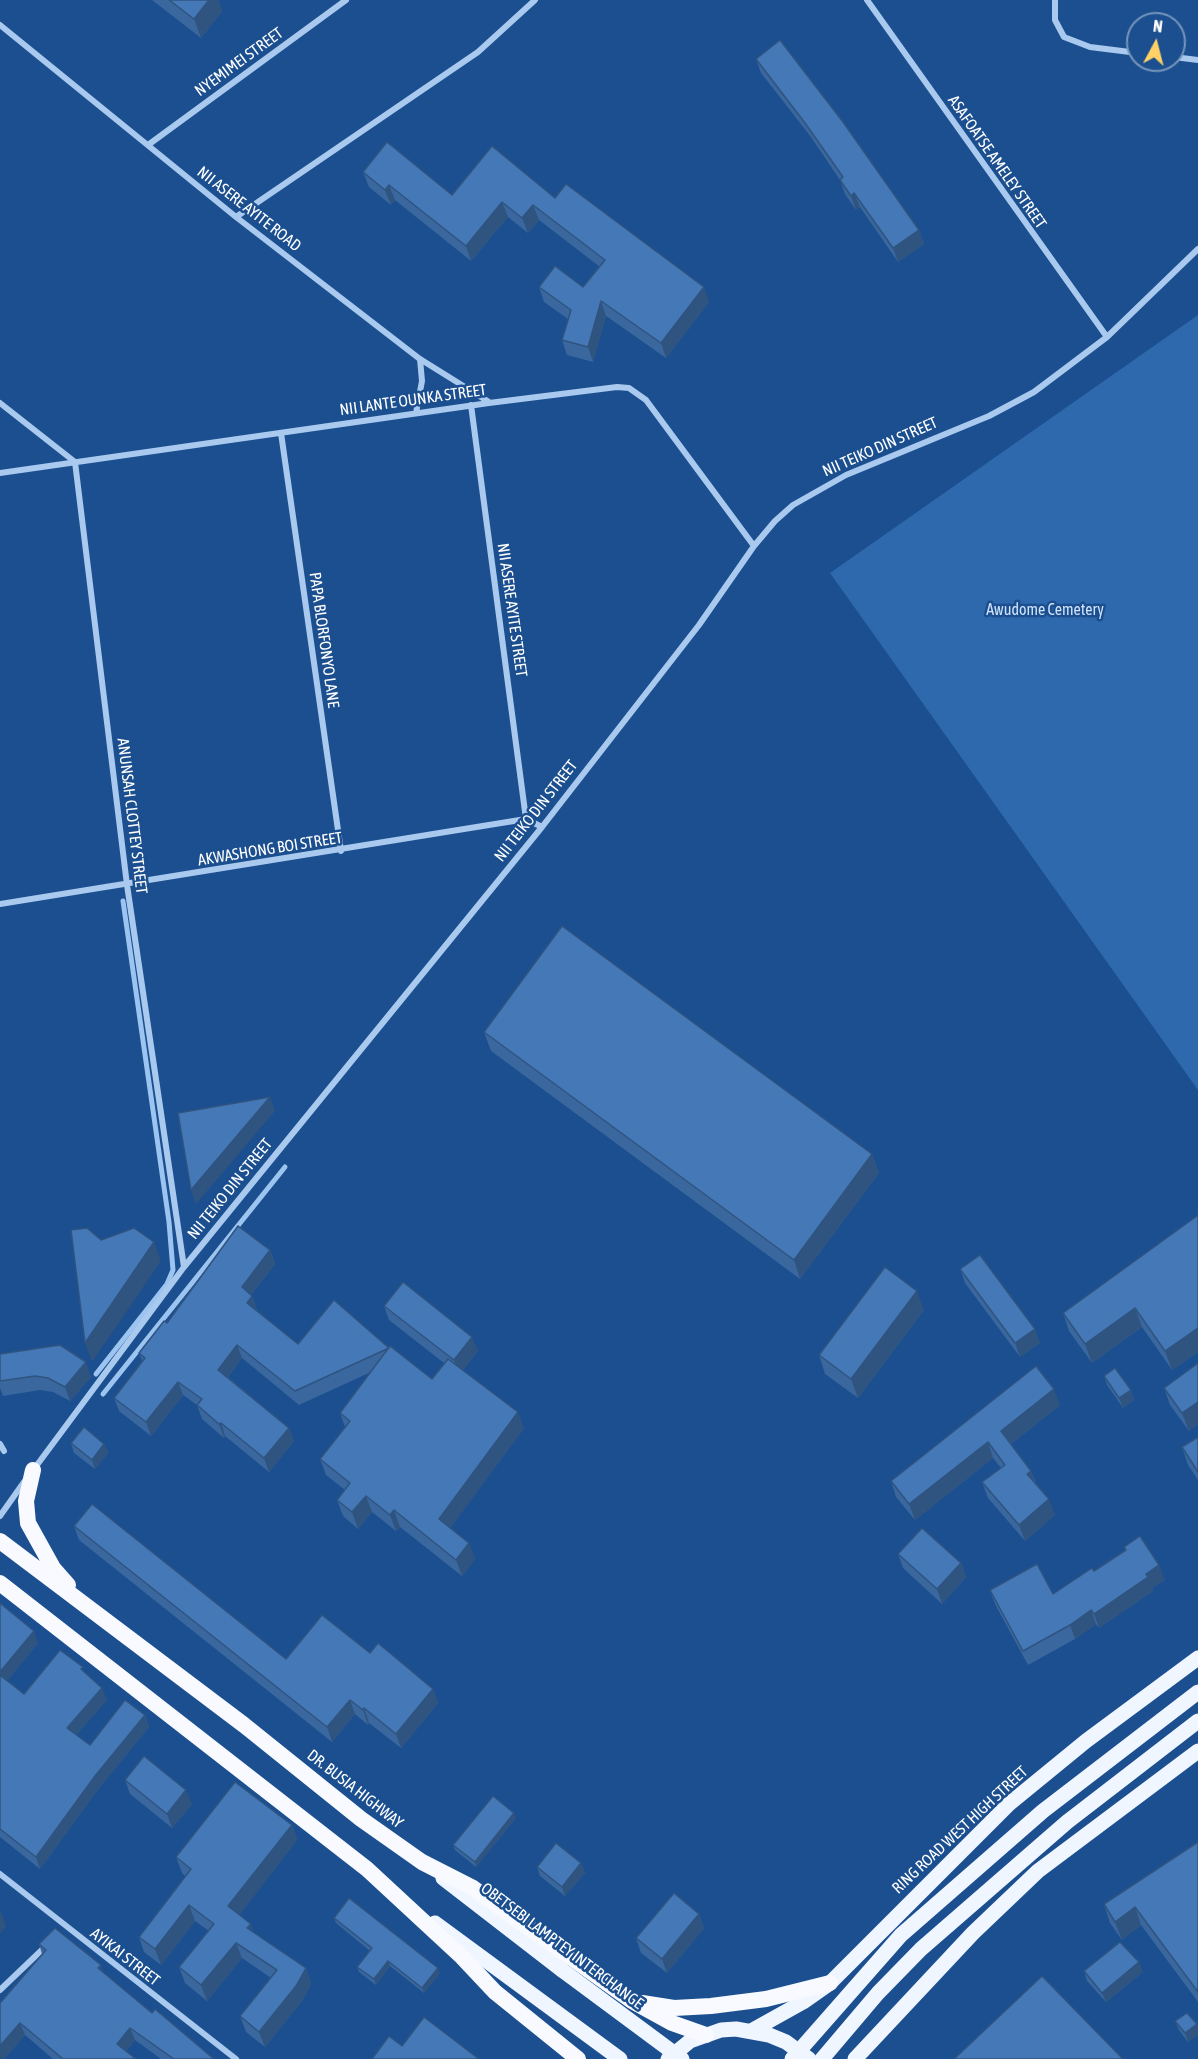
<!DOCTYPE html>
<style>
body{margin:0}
#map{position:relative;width:1198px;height:2059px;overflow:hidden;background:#1b4f8f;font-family:"Asap Condensed",sans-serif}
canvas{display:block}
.north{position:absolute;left:1126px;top:12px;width:60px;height:60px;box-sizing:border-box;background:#1b4f8f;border:2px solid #7695bc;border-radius:50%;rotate:7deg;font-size:16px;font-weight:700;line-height:24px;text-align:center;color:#fff}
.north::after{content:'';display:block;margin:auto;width:21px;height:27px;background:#ffd166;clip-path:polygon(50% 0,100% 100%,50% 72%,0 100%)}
</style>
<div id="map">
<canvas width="1198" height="2059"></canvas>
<div class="north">N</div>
</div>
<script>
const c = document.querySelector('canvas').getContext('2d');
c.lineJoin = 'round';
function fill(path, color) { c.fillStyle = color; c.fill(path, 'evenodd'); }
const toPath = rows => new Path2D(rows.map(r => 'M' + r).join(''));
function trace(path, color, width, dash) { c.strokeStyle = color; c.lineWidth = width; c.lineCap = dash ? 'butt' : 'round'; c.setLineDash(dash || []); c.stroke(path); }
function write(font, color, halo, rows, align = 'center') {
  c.font = font + ' "Asap Condensed",sans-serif'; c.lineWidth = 5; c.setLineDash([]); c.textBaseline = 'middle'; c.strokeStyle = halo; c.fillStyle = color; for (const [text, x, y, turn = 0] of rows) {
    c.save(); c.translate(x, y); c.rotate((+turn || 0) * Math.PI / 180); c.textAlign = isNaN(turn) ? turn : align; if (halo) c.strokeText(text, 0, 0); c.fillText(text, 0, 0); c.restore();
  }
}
const green = toPath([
 [1198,315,1198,1090,830,573]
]);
const stream = toPath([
 [96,1374,167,1284,173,1270,169,1222,123,901],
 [103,1394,285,1167]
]);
const minor = toPath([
 [867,0,1107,337],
 [1055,0,1055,20,1064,37,1090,47,1138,53],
 [0,25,236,217,420,359,489,402],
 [1174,57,1198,60],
 [148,145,346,0],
 [236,217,478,52,535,0],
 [0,403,75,462,127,885,184,1267],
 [471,405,526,819],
 [416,413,422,381,420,359],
 [281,433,341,851],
 [0,473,489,403,617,387,629,388,646,400,754,546],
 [0,904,526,819,542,827],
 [0,1444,4,1451],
 [34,1469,184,1267,542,827,699,625,754,546,775,521,793,505,846,475,989,416,1034,392,1107,337,1198,249],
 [0,1516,24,1482],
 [0,1874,236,2059],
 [0,1990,45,1947]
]);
const primary = toPath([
 [443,1878,562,1970],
 [435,1923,620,2059],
 [751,2031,803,2002,830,1983,1009,1804,1086,1741,1198,1658],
 [668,2059,690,2041,721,2030,736,2029,769,2035,786,2042,809,2059],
 [822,2059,878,1993,921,1949,1067,1822,1198,1721],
 [855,2059,973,1933,1038,1871,1198,1751]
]);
const trunk = toPath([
 [33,1470,26,1501,28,1523,53,1568,68,1585],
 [0,1541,244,1725,361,1819,422,1862,473,1888,632,2001,672,2023,706,2035],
 [0,1583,367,1869,462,1957,495,1992,578,2059],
 [642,2003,674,2008,711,2006,766,1999,830,1983]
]);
const primaryBridge = toPath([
 [562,1970,682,2059],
 [792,2059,901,1935,1043,1811,1198,1692]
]);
const wall = toPath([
 [152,0,218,0,222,11,201,38],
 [756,59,919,230,924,244,898,262,860,207,856,210,845,194,840,180,811,137,761,73],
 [363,172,452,195,555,198,709,302,666,358,606,316,593,362,567,355,562,340,568,319,544,302,539,287,583,287,600,267,539,220,528,233,508,217,471,261,395,200,391,205,369,187],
 [484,1032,872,1154,879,1173,800,1279,491,1051],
 [1198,1215,1198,1352,1172,1370,1142,1327,1092,1363,1069,1331,1063,1313],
 [270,1250,275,1264,251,1295,252,1296,257,1310,256,1311,298,1344,389,1348,432,1379,444,1363,389,1320,384,1306,478,1351,463,1370,524,1428,450,1528,475,1559,462,1576,400,1527,396,1531,372,1512,358,1529,343,1516,337,1500,345,1490,326,1475,320,1459,345,1427,340,1413,371,1372,299,1405,242,1358,228,1377,289,1428,294,1441,269,1472,225,1436,224,1438,202,1419,197,1405,183,1395,151,1436,119,1411,114,1398,142,1361,139,1353,167,1323],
 [960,1269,1040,1343,1020,1357,965,1283],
 [924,1310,858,1398,825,1374,819,1355],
 [0,1354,91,1377,70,1401,53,1392,40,1390,3,1396,0,1388],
 [1198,1363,1198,1424,1189,1431,1170,1405,1164,1388],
 [1104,1376,1131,1390,1134,1400,1123,1408,1107,1385],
 [1060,1405,1011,1444,1031,1471,1036,1483,1055,1515,1025,1541,988,1498,982,1482,1001,1468,993,1458,915,1520,896,1497,891,1481],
 [1198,1437,1198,1480,1188,1465,1182,1447],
 [71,1443,104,1444,108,1453,95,1469,74,1453],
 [74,1526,286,1659,370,1653,433,1689,438,1703,401,1748,369,1723,368,1725,355,1714,332,1742,79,1540],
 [1124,1547,1165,1580,1152,1588,1153,1591,1099,1628,1096,1624,1075,1639,1028,1665,995,1604,990,1590,1053,1594,1094,1571,1126,1550],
 [898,1554,961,1563,966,1577,942,1604,903,1568],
 [0,1603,38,1643,7,1681,24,1694,85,1673,107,1700,76,1735,90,1745,145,1715,149,1727,99,1788,40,1869,0,1837],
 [125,1780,192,1804,172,1828,130,1794],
 [516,1818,476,1867,455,1850,453,1845],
 [292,1825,297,1840,239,1915,254,1933,306,1968,311,1984,302,2001,265,2047,246,2032,240,2016,271,1978,242,1958,207,2001,185,1983,179,1967,209,1931,195,1921,161,1965,144,1952,139,1937,185,1876,182,1873,176,1857],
 [1198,1842,1198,2002,1141,1925,1122,1940,1110,1923,1104,1904],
 [581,1863,585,1873,565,1896,540,1876,537,1867],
 [699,1914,704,1928,667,1973,641,1953,636,1938],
 [334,1918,440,1973,424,1993,390,1966,376,1985,359,1972,357,1967,370,1951,336,1923],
 [39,1944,104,1973,152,2013,214,2059,161,2059,135,2040,126,2051,136,2059,53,2059,25,2035,4,2059,42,1954],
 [1084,1971,1143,1972,1106,2002,1087,1981],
 [1175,2021,1197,2024,1198,2027,1198,2035,1188,2042,1179,2030]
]);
const shadedWall = toPath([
 [209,0,218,0,222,11,201,38,194,19],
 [389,185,395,200,391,205,385,190],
 [854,193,860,207,856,210,851,196],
 [502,202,508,217,471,261,466,246],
 [533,205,539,220,528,233,522,218],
 [919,230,924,244,898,262,893,248],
 [704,287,709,302,666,358,661,343],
 [601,301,606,316,593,362,588,347],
 [270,1097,275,1111,196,1204,191,1190],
 [872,1154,879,1173,800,1279,794,1260],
 [154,1242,161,1261,92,1362,85,1343],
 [270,1250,275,1264,246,1301,242,1287],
 [917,1291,924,1310,858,1398,851,1379],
 [252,1296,257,1310,252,1317,247,1303],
 [1135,1308,1142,1327,1092,1363,1085,1344],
 [1198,1328,1198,1352,1172,1370,1165,1351],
 [1035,1329,1040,1343,1020,1357,1015,1343],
 [472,1337,478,1351,459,1375,454,1360],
 [237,1345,242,1358,223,1383,218,1370],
 [86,1362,91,1377,70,1401,65,1387],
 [178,1382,183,1395,151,1436,146,1422],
 [1054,1389,1060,1405,1007,1447,1001,1431],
 [1131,1390,1134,1400,1123,1408,1119,1398],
 [1198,1402,1198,1424,1189,1431,1182,1413],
 [518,1412,524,1428,445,1535,439,1519],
 [221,1423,225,1436,224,1438,219,1424],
 [289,1428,294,1441,269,1472,264,1458],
 [988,1442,993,1458,915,1520,909,1504],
 [104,1444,108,1453,95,1469,92,1460],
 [1031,1471,1037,1487,1027,1474],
 [366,1496,372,1512,358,1529,352,1512],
 [1049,1499,1055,1515,1025,1541,1019,1525],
 [394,1510,400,1527,396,1531,390,1515],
 [469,1543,475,1559,462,1576,456,1560],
 [961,1563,966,1577,942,1604,937,1589],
 [1159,1565,1165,1580,1152,1588,1153,1591,1099,1628,1094,1614,1146,1574],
 [1091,1610,1096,1624,1075,1639,1070,1625],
 [34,1631,38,1643,3,1686,0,1677,0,1672],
 [102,1688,107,1700,72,1740,67,1728],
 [433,1689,438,1703,401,1748,396,1734],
 [350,1700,355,1714,332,1742,327,1727],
 [364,1708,369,1723,368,1725,363,1710],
 [145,1715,149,1727,99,1788,40,1869,36,1857,95,1776],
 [186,1790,192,1804,172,1828,167,1814],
 [514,1813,516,1818,476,1867,475,1862],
 [292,1825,297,1840,234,1922,228,1906],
 [581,1863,585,1873,565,1896,562,1887],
 [189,1905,195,1921,161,1965,155,1949],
 [1135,1907,1141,1925,1122,1940,1115,1922],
 [1,1912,6,1926,0,1934,0,1913],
 [699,1914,704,1928,667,1973,662,1959],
 [251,1924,256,1940,247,1928],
 [236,1943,242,1958,207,2001,201,1985],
 [388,1961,390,1966,376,1985,374,1979],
 [1139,1962,1143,1972,1106,2002,1102,1993],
 [101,1965,105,1977,98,1968],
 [306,1968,311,1984,302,2001,265,2047,259,2032],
 [438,1968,440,1973,424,1993,422,1988],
 [20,2023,25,2035,4,2059,0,2059,0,2046],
 [1197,2024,1198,2027,1198,2035,1188,2042,1185,2033],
 [130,2028,135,2040,122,2056,117,2044]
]);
const building = toPath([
 [169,0,209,0,194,19,169,0],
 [780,40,843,122,919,230,893,248,854,193,851,196,840,180,843,177,805,123,756,59,780,40],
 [387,142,452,195,492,146,555,198,566,184,704,287,661,343,601,301,588,347,562,340,571,310,539,287,555,266,583,287,605,260,533,205,522,218,502,202,466,246,389,185,385,190,363,172,387,142],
 [562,926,872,1154,794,1260,484,1032,562,926],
 [270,1097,191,1190,178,1113,270,1097],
 [1198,1215,1198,1328,1165,1351,1135,1308,1085,1344,1063,1313,1198,1215],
 [238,1226,270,1250,242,1287,252,1296,247,1303,298,1344,334,1300,389,1348,295,1391,237,1345,218,1370,289,1428,264,1458,221,1423,219,1424,197,1405,202,1399,178,1382,146,1422,114,1398,145,1358,139,1353,164,1321,167,1323,238,1226],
 [87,1228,101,1240,134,1228,154,1242,85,1343,71,1230,87,1228],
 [980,1255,1035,1329,1015,1343,960,1269,980,1255],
 [885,1267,917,1291,851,1379,819,1355,885,1267],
 [403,1282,472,1337,454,1360,384,1306,403,1282],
 [60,1345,86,1362,65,1387,48,1378,35,1376,0,1381,0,1354,60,1345],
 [390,1346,432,1379,448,1359,518,1412,439,1519,469,1543,456,1560,394,1510,390,1515,366,1496,352,1512,337,1500,350,1483,320,1459,350,1421,340,1413,390,1346],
 [1198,1363,1198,1402,1182,1413,1164,1388,1198,1363],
 [1036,1366,1054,1389,1001,1431,1031,1471,1027,1474,1049,1499,1019,1525,982,1482,1005,1465,988,1442,909,1504,891,1481,1036,1366],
 [1115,1368,1131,1390,1119,1398,1104,1376,1115,1368],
 [84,1427,104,1444,92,1460,71,1443,84,1427],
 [1198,1437,1198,1472,1182,1447,1198,1437],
 [92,1504,286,1659,322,1615,370,1653,378,1643,433,1689,396,1734,364,1708,363,1710,350,1700,327,1727,74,1526,92,1504],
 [922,1528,961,1563,937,1589,898,1554,922,1528],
 [1140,1536,1159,1565,1146,1574,1148,1577,1094,1614,1091,1610,1070,1625,1023,1651,990,1590,1037,1564,1053,1594,1092,1568,1094,1571,1126,1550,1124,1547,1140,1536],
 [0,1603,34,1631,0,1672,0,1603],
 [60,1650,83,1667,81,1669,102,1688,67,1728,90,1745,125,1700,145,1715,95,1776,36,1857,0,1829,0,1675,24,1694,60,1650],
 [144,1756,186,1790,167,1814,125,1780,144,1756],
 [235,1782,292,1825,228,1906,251,1924,247,1928,306,1968,296,1986,259,2032,240,2016,277,1970,236,1943,201,1985,179,1967,214,1924,189,1905,155,1949,139,1937,191,1869,176,1857,235,1782],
 [493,1796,514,1813,475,1862,453,1845,493,1796],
 [1198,1842,1198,1992,1135,1907,1115,1922,1104,1904,1198,1842],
 [556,1843,581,1863,562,1887,537,1867,556,1843],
 [674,1893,699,1914,662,1959,636,1938,674,1893],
 [349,1898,438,1968,422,1988,388,1961,374,1979,357,1967,372,1948,334,1918,349,1898],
 [55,1928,101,1965,98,1968,152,2013,155,2009,214,2059,174,2059,130,2028,117,2044,136,2059,63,2059,20,2023,0,2046,0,2003,46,1950,39,1944,55,1928],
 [1120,1942,1139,1962,1102,1993,1084,1971,1120,1942],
 [1042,1976,1123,2059,954,2059,1042,1976],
 [1187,2013,1197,2024,1185,2033,1175,2021,1187,2013],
 [424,2017,479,2059,372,2059,389,2036,402,2046,424,2017]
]);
const streetNames = [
 ["NYEMIMEI STREET",239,62,-36],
 ["ASAFOATSE AMELEY STREET",997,162,55],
 ["NII ASERE AYITE ROAD",249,209,38],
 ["NII LANTE OUNKA STREET",413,400,-8],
 ["NII TEIKO DIN STREET",880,447,-24],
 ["NII ASERE AYITE STREET",512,610,82],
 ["PAPA BLORFONYO LANE",324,640,82],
 ["NII TEIKO DIN STREET",536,811,-52],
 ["ANUNSAH CLOTTEY STREET",132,816,83],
 ["AKWASHONG BOI STREET",270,849,-9],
 ["NII TEIKO DIN STREET",230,1189,-51],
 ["DR. BUSIA HIGHWAY",355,1789,38],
 ["RING ROAD WEST HIGH STREET",960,1830,-43],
 ["OBETSEBI LAMPTEY INTERCHANGE",562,1946,37],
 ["AYIKAI STREET",125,1957,38]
];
const parkNames = [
 ["Awudome Cemetery",1045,610]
];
fill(green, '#2e69ad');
trace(stream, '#9cc4f0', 5);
trace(minor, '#a9c9ee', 6);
trace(primary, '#f0f6ff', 15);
trace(trunk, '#f8faff', 16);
trace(primaryBridge, '#f0f6ff', 15);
fill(wall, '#3a679d');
fill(shadedWall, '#305480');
fill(building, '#4478b7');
trace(building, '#305480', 1.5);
write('16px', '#fff', '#1b4f8f', streetNames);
write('16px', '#cfe3fa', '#1b4f8f', parkNames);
</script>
